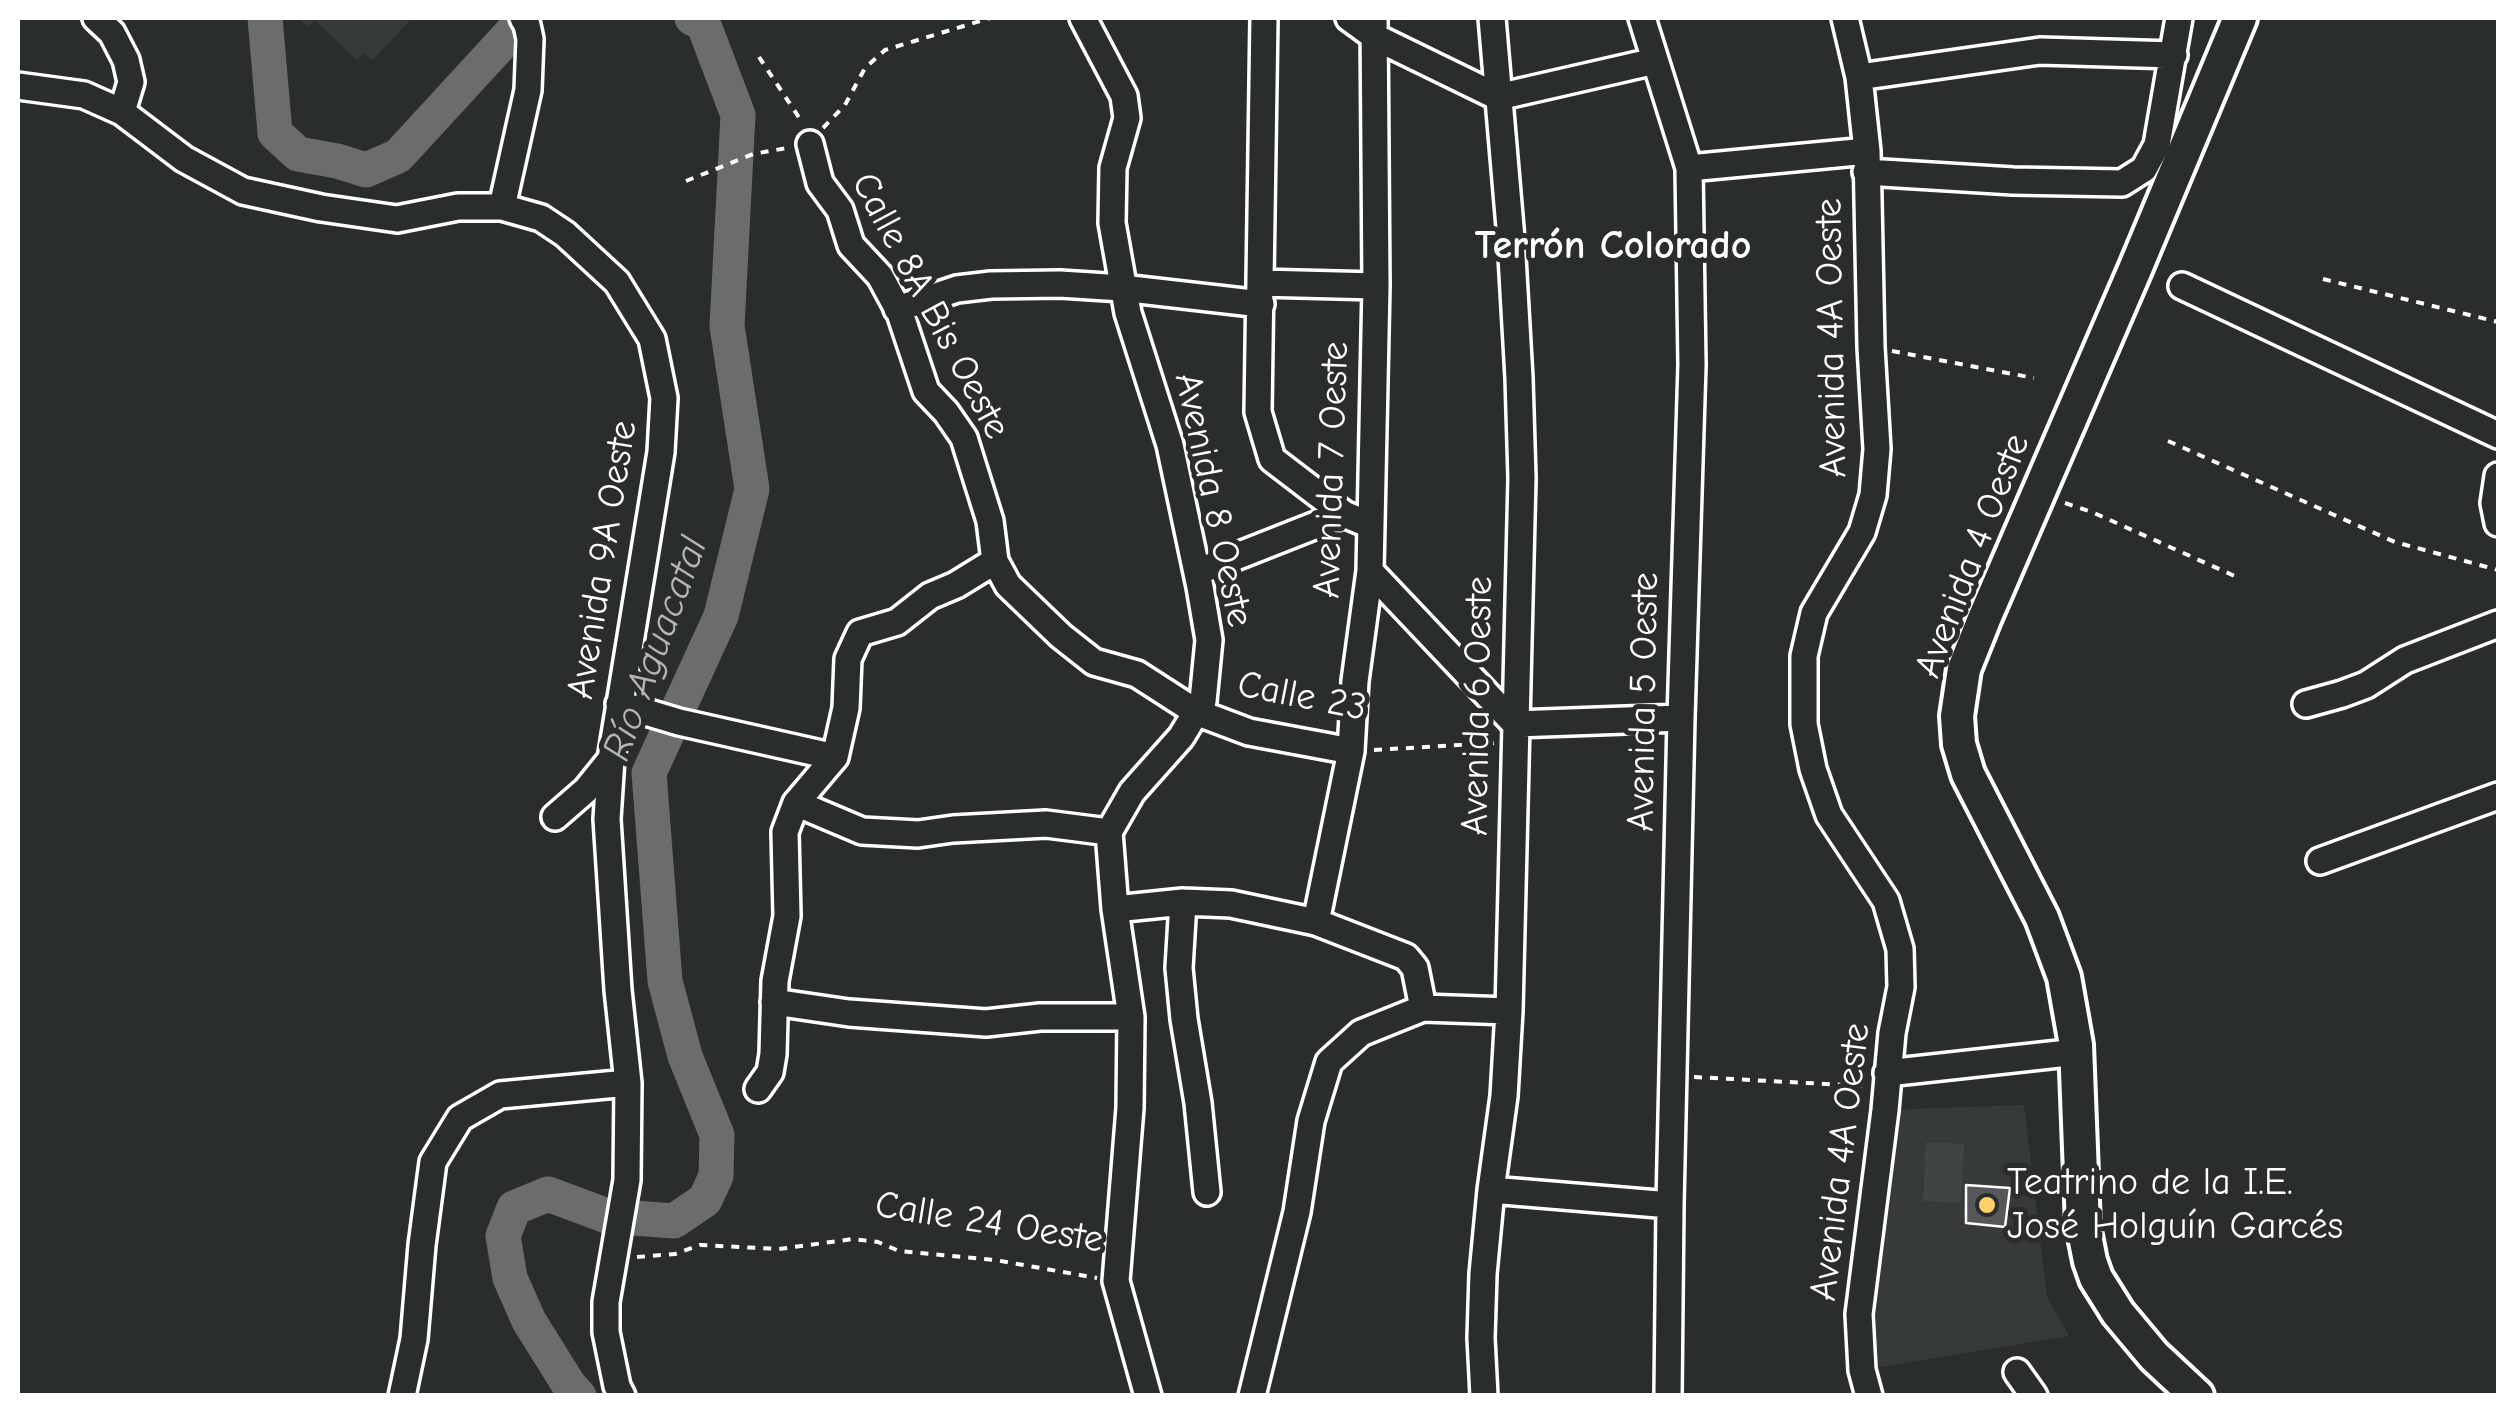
<!DOCTYPE html>
<meta charset="utf-8">
<style>
body{margin:0}
#map{position:relative;width:2516px;height:1413px;overflow:hidden;background:#2a2d2e;font-family:"Comic Neue",sans-serif}
canvas{display:block}
.frame{position:absolute;inset:0;border:20px solid #fff;pointer-events:none}
</style>
<div id="map">
<canvas width="2516" height="1413"></canvas>
<div class="frame"></div>
</div>
<script>
const c = document.querySelector('canvas').getContext('2d');
c.lineJoin = 'round';
function fill(path, color) { c.fillStyle = color; c.fill(path, 'evenodd'); }
const toPath = rows => new Path2D(rows.map(r => 'M' + r).join(''));
function trace(path, color, width, dash) { c.strokeStyle = color; c.lineWidth = width; c.lineCap = dash ? 'butt' : 'round'; c.setLineDash(dash || []); c.stroke(path); }
function write(font, color, halo, rows, align = 'center') {
  c.font = font + ' "Comic Neue",sans-serif'; c.lineWidth = 10; c.setLineDash([]); c.textBaseline = 'middle'; c.strokeStyle = halo; c.fillStyle = color; for (const [text, x, y, turn = 0] of rows) {
    c.save(); c.translate(x, y); c.rotate((+turn || 0) * Math.PI / 180); c.textAlign = isNaN(turn) ? turn : align; if (halo) c.strokeText(text, 0, 0); c.fillText(text, 0, 0); c.restore();
  }
}
const built = toPath([
 [299,18,412,18,373,60,363,53,357,61,315,20,307,27],
 [2024,1105,2047,1297,2069,1336,1862,1370,1885,1110]
]);
const green = toPath([
 [1926,1142,1964,1144,1961,1203,1923,1201]
]);
const river = toPath([
 [265,18,275,133,298,154,337,161,366,170,398,156,525,18],
 [579,1396,569,1385,529,1321,510,1278,503,1236,514,1208,548,1194,607,1216,674,1221,705,1200,716,1176,717,1135,685,1056,665,981,649,773,721,616,752,489,727,326,738,115,703,23,692,18]
]);
const building = toPath([
 [1966,1185,2010,1188,2005,1227,1966,1223,1966,1185]
]);
const path = toPath([
 [759,57,802,122],
 [823,128,845,105,865,68,885,50,990,18],
 [686,181,753,154,787,148],
 [2323,279,2498,322],
 [1892,351,2034,378],
 [2168,441,2395,542,2498,570],
 [2065,503,2092,512,2239,578],
 [1374,750,1494,743],
 [1694,1077,1864,1086],
 [637,1257,675,1254,700,1245,779,1249,853,1239,878,1242,899,1251,995,1260,1097,1278]
]);
const minor = toPath([
 [96,18,112,33,126,60,131,82,122,112],
 [1083,18,1124,96,1127,118,1113,168,1112,223,1128,313,1170,445,1200,587,1209,640,1203,701,1181,737,1132,792,1109,832,1115,909,1131,1017,1130,1108,1116,1281,1148,1396],
 [1264,18,1258,412,1272,459,1344,514,1370,525],
 [1349,18,1375,37,1498,97,1655,61],
 [1642,18,1689,168,1692,365,1681,718,1670,1205,1668,1396],
 [1845,18,1859,77,1867,151,1871,347,1877,449,1873,495,1862,532,1814,613,1804,656,1804,724,1813,769,1829,815,1886,901,1900,949,1901,987,1892,1033,1885,1110,1859,1314,1862,1370,1869,1396],
 [1859,77,2040,51,2174,55],
 [18,86,84,95,122,112,184,159,243,191,321,208,397,219,458,207,502,207,541,218,565,234,617,282,652,339,664,398,661,452,611,759,607,819,618,990,628,1083,627,1180,606,1302,606,1332,617,1386,622,1396],
 [810,144,820,183,840,210,851,245,880,276,900,313,926,391,946,412,964,438,990,521,995,561,1008,585,1061,636,1094,662,1137,674,1196,712,1249,732,1351,751],
 [1689,168,1867,151],
 [1866,172,2013,181,2122,183,2144,169,2157,145,2179,18],
 [502,207,528,90,530,39,527,25,523,18],
 [1260,283,1376,286],
 [2182,286,2498,435],
 [897,309,957,289,991,285,1060,284,1122,288,1261,304],
 [2498,476,2494,503,2498,523],
 [1370,571,1515,724,1681,718],
 [1197,572,1344,514],
 [619,704,679,722,835,757,796,803,862,831,918,834,953,829,1046,824,1109,832],
 [2306,704,2342,694,2366,685,2405,660,2498,624],
 [835,757,846,708,848,659,860,633,897,622,930,596,956,585,995,561],
 [555,817,586,790,611,759],
 [2320,861,2498,796],
 [1183,902,1179,968,1184,1019,1198,1103,1207,1192],
 [1115,909,1183,902,1231,904,1316,922,1406,957,1415,968,1423,1008,1509,1011],
 [1316,922,1351,751,1355,681,1370,571,1376,286,1374,18],
 [774,1002,849,1013,986,1023,1040,1017,1131,1017],
 [1887,1073,2077,1052],
 [758,1089,770,1072,773,1054,775,981,787,916,785,832,796,803],
 [1491,1190,1670,1205],
 [2017,1372,2034,1396],
 [402,1396,414,1339,422,1245,433,1162,460,1118,500,1095,628,1083],
 [1252,1396,1297,1212,1311,1121,1329,1062,1361,1033,1423,1008],
 [1484,1396,1481,1338,1483,1274,1491,1190,1504,1096,1509,1011,1522,478,1519,378,1511,239,1492,18]
]);
const major = toPath([
 [2197,1396,2154,1356,2118,1313,2096,1278,2090,1261,2083,1226,2076,1045,2064,977,2042,918,1968,774,1959,744,1957,716,1964,669,1984,619,2136,267,2240,18]
]);
const markers = [
 [1987,1205,10,"#ffd166"]
];
const streetNames = [
 ["Calle 8A Bis Oeste",930,306,62],
 ["Avenida 4A Oeste",1832,338,-91],
 ["Avenida 7 Oeste",1332,470,-88],
 ["Avenida 8 Oeste",1213,500,78],
 ["Avenida 4 Oeste",1973,556,-69],
 ["Avenida 9A Oeste",603,560,-81],
 ["Calle 23",1302,697,11],
 ["Avenida 5 Oeste",1644,702,-89],
 ["Avenida 6 Oeste",1478,706,-89],
 ["Avenida 4A Oeste",1841,1162,-83],
 ["Calle 24 Oeste",989,1223,9]
];
const poiNames = [
 ["Teatrino de la I.E.",2007,1183],
 ["José Holguín Garcés",2007,1227]
];
const neighbourhoodNames = [
 ["Terrón Colorado",1613,247]
];
const waterNames = [
 ["Río Aguacatal",656,649,-70]
];
fill(built, '#373a3b');
fill(green, '#414445');
trace(river, '#6a6c6d', 35);
fill(building, '#555758');
trace(building, '#fff', 2.5);
trace(minor, '#fff', 32);
trace(major, '#fff', 40);
trace(path, '#fff', 4, [8, 8]);
trace(minor, '#2a2d2e', 25);
trace(major, '#2a2d2e', 32);
for (const [x, y, r, color] of markers) { const dot = new Path2D(); dot.arc(x, y, r, 0, 2 * Math.PI); c.fillStyle = color; c.fill(dot); trace(dot, '#2a2d2e', 4); }
write('38px', '#fff', '#2a2d2e', streetNames);
write('38px', '#fff', '#2a2d2e', poiNames, 'left');
write('bold 40px', '#fff', '#2a2d2e', neighbourhoodNames);
write('italic 40px', '#b4b6b6', '#2a2d2e', waterNames);
</script>
